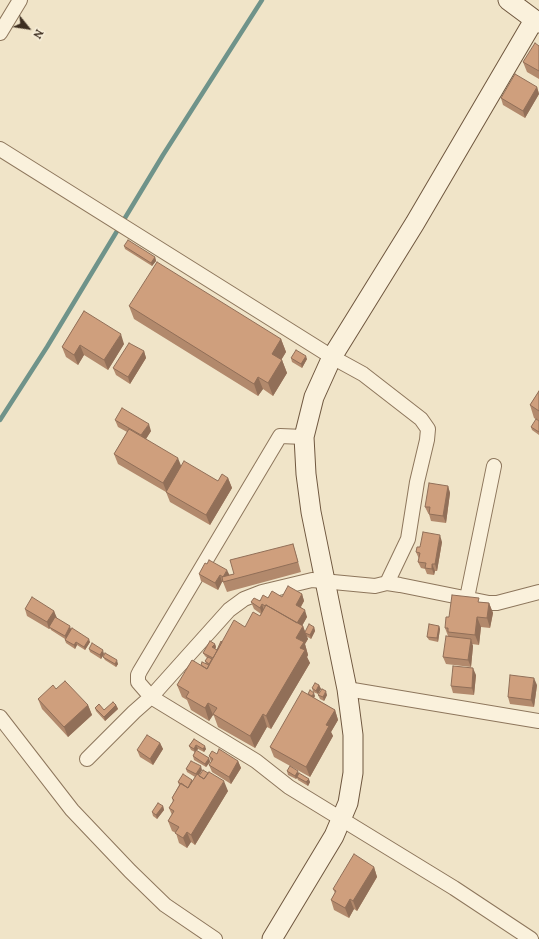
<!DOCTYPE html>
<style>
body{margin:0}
#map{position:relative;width:539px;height:939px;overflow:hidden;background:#f0e4c8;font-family:Lora,serif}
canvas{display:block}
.north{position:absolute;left:8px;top:8px;width:40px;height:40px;-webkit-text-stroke:3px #f7eed8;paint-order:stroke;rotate:120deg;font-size:11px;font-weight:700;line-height:16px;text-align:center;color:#3d2e20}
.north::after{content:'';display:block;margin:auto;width:14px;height:18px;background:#3d2e20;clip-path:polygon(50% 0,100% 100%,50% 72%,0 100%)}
</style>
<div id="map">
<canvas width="539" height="939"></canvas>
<div class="north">N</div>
</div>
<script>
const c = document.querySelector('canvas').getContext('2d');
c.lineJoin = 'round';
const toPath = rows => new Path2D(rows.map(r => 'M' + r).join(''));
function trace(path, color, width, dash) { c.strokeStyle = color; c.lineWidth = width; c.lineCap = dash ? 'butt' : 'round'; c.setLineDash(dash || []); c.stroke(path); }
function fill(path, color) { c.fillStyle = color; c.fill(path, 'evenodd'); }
const stream = toPath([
 [0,420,47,347,163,155,262,0]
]);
const street = toPath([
 [0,33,20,0],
 [0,149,332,357,363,374,421,419,428,429,427,440,417,482,408,539,387,583],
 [304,437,280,436,140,671,138,675,138,682,151,697,256,761,289,787,454,888,531,939],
 [467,598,494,466],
 [347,689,539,721],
 [0,717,72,810,130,871,165,905,215,939],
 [87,759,134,712,151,697,229,610,244,599,262,592,312,580,375,586,387,583,400,585,489,603,497,603,539,592]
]);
const secondary = toPath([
 [508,0,539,23],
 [272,939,334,836,348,803,353,773,353,735,347,689,311,512,306,474,304,437,314,397,332,357,415,223,534,20]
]);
const wall = toPath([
 [539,46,539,79,527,72,523,62],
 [537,87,539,94,525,118,503,105,501,98],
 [124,246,155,257,156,261,152,266,125,249],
 [129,306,281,339,286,352,281,360,282,360,287,373,273,396,263,389,258,396,134,319],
 [84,311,124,344,108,370,84,355,78,365,66,357,62,347],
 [144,351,146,358,130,384,116,375,113,368],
 [291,358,307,359,302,368,292,362],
 [539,391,539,421,534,418,530,405],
 [115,420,151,431,146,439,181,466,218,481,228,478,232,488,210,525,170,502,166,492,118,464,114,454,127,432,118,427],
 [539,421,539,435,532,430,531,427],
 [448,486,450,493,446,523,431,521,429,514,428,513,425,507],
 [442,542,437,571,435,571,434,575,427,574,425,569,421,568,418,562,419,559,416,552,420,547],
 [293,544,296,554,301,572,227,592,223,582,222,582,218,590,201,581,199,574,229,575,234,574],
 [302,594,304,601,301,607,307,617,302,626,303,626,305,632,314,627,315,631,311,639,306,636,308,639,305,644,308,655,307,657,310,663,271,729,267,727,255,748,218,727,214,716,213,715,209,721,191,710,187,700,182,697,177,685,201,665,206,664,205,661,207,658,205,656,203,653,215,644,216,647,215,649,217,650,222,642,245,627,260,616,261,614,254,609,251,602,260,601,268,598,282,597],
 [480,602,489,603,493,613,490,628,481,627,479,645,472,644,473,646,471,667,446,664,443,657,448,636,445,628,449,617],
 [25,609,54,611,56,618,90,642,85,650,77,645,75,649,66,643,65,640,65,639,51,630,50,628,49,629,27,616],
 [439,626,440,629,438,642,429,640,427,637],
 [89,649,104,654,101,659,90,652],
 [103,657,118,664,116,667,105,660],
 [476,675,474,695,453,693,451,686],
 [319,685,321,689,318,694,313,692,312,688],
 [537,685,534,707,510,704,508,697],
 [56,689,88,705,92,715,68,737,42,709,38,699],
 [308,694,315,696,314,698,335,710,338,720,331,732,333,736,310,777,274,757,270,747],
 [318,695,327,695,324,701,320,699],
 [116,705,118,709,105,721,96,711,95,708,104,710],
 [194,739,206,749,204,752,198,749,196,751,209,758,210,762,206,767,194,760,193,756,195,752,191,750,189,746],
 [160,743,163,749,153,765,140,757,137,750],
 [217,754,238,761,241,768,231,784,212,772,209,765,211,762,209,756],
 [186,769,202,770,199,775,228,791,195,845,191,842,187,848,179,843,176,833,172,831,168,821,172,815,169,808,173,802,172,798,179,785,178,782,192,780,193,781,195,777,187,772],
 [287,771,298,773,310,782,308,786,298,780,297,778,296,779,288,775],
 [163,806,164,810,157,819,153,816,152,812],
 [374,867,377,877,357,911,354,909,349,918,334,910,331,900,335,893,333,889]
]);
const shadedWall = toPath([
 [537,87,539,94,525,118,523,111],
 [155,257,156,261,152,266,151,263],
 [121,334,124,344,108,370,104,360],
 [281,339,286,352,277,367,272,354],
 [80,345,84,355,78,365,74,355],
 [144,351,146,358,130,384,128,377],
 [306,356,307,359,302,368,301,364],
 [282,360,287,373,273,396,268,383],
 [258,377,263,389,258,396,254,384],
 [149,424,151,431,144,442,141,435],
 [178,458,182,468,167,493,163,483],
 [228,478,232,488,210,525,206,515],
 [448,486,450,493,446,523,443,516],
 [440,535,442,542,437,571,435,564],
 [432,564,435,571,434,575,432,569],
 [227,570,230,576,223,577],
 [220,575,222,582,218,590,215,583],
 [302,594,304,601,298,611,296,605],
 [489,603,493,613,490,628,487,618],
 [262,604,264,611,262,614,260,608],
 [305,610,307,617,299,631,296,624],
 [54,611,57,618,51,627,49,627,50,628,49,629,47,622],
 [477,617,481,627,479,645,475,635],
 [70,626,71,630,66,639,65,636],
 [303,626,308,639,305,644,308,655,307,657,310,663,271,729,266,716,296,638],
 [439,626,440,629,438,642,437,638],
 [314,627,315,631,311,639,310,635],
 [89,639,90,642,85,650,84,647],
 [471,639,473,646,471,667,468,660],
 [76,642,77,645,75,649,74,645],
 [215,644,216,647,214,651,212,647],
 [103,650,104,654,101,659,100,655],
 [117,660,118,664,116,667,115,664],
 [473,668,476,675,474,695,472,688],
 [534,678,537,685,534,707,531,700],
 [319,685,321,689,318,694,316,691],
 [326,691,327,695,324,701,323,697],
 [314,693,315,696,313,699,312,696],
 [208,703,213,715,209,721,205,708],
 [88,705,92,715,68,737,64,727],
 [116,705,118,709,105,721,104,717],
 [335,710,338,720,331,732,333,736,310,777,306,767,326,725],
 [263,714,267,727,255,748,250,736],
 [160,743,163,749,153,765,150,759],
 [196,745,198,749,195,753,194,749],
 [205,746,206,749,204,752,203,749],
 [209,758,210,762,206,767,205,764],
 [238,761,241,768,231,784,229,777],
 [201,766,202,770,197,778,196,774],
 [298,771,299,774,296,779,295,776],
 [309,779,310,782,308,786,306,782],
 [224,781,228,791,195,845,191,835],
 [163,806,164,810,157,819,156,815],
 [187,832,191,842,187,848,183,838],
 [374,867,377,877,357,911,353,901],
 [350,899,354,909,349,918,345,908]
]);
const building = toPath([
 [535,43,539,46,539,71,523,62,535,43],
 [515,74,537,87,523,111,501,98,515,74],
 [128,240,155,257,151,263,124,246,128,240],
 [157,262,281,339,272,354,282,360,268,383,258,377,254,384,129,306,157,262],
 [84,311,121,334,104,360,80,345,74,355,62,347,84,311],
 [129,343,144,351,128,377,113,368,129,343],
 [296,350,306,356,301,364,291,358,296,350],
 [539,391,539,411,530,405,539,391],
 [122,408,149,424,141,435,115,420,122,408],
 [536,419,539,421,539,432,531,427,536,419],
 [129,429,178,458,163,483,114,454,129,429],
 [184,461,218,481,222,474,228,478,206,515,166,492,184,461],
 [429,483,448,486,443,516,429,514,430,507,425,507,429,483],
 [423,532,440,535,435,564,432,564,432,569,425,568,426,563,418,562,420,553,416,552,417,547,420,547,423,532],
 [293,544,298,562,223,582,222,577,234,574,230,560,293,544],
 [209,560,227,570,223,577,220,575,215,583,199,574,205,563,207,564,209,560],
 [288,586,302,594,296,605,305,610,297,623,266,605,265,606,262,604,260,608,251,602,254,598,260,601,263,595,268,598,272,591,282,597,288,586],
 [452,595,479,598,478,602,489,603,487,618,477,617,475,635,448,632,448,628,445,628,446,617,449,617,452,595],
 [32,597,54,611,47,622,25,609,32,597],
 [266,605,303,626,296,638,304,642,300,648,305,650,266,716,263,714,250,736,213,714,217,708,208,703,205,708,186,697,189,692,177,685,192,660,207,669,234,620,245,627,253,612,260,616,266,605],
 [55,617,70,626,65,636,49,627,55,617],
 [309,624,314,627,310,635,305,633,305,632,309,624],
 [429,624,439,626,437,638,427,637,429,624],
 [72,628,89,639,84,647,76,642,74,645,65,640,72,628],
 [446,636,471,639,468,660,443,657,446,636],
 [210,641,215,644,212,647,217,650,221,641,222,642,213,658,203,653,210,641],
 [92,643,103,650,100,655,89,649,92,643],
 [105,653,117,660,115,664,103,657,105,653],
 [208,657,212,659,209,664,205,661,208,657],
 [202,662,209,665,207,669,201,665,202,662],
 [453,666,473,668,472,688,451,686,453,666],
 [510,675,534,678,531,700,508,697,510,675],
 [65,681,88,705,64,727,38,699,53,685,56,689,65,681],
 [315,683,319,685,316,691,312,688,315,683],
 [322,689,326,691,323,697,318,695,322,689],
 [310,690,314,693,312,696,308,694,310,690],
 [302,691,335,710,326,725,329,726,306,767,270,747,302,691],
 [113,702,116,705,104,717,95,708,99,704,104,710,113,702],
 [147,735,160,743,150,759,137,750,147,735],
 [194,739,205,746,203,749,196,745,194,749,189,746,194,739],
 [219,749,238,761,229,777,209,765,213,759,209,756,212,751,217,754,219,749],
 [196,750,209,758,205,764,193,756,196,750],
 [191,761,201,766,196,774,186,769,191,761],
 [290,766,298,771,295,776,287,771,290,766],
 [203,770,208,773,204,779,199,776,203,770],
 [209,772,224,781,191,835,187,832,183,838,175,833,179,827,168,821,174,811,169,808,174,800,172,798,181,783,188,788,197,774,204,779,209,772],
 [299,773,309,779,306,782,297,777,299,773],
 [183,774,192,780,188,788,178,782,183,774],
 [158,803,163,806,156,815,152,812,158,803],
 [354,854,374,867,353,901,350,899,345,908,331,900,336,891,333,889,354,854]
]);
trace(stream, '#6f938a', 4.5);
trace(street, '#8d765c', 16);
trace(secondary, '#6f573f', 21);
trace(street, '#faf1dc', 14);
trace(secondary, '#faf1dc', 19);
fill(wall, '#b2896c');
fill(shadedWall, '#916f58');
fill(building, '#cf9f7d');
trace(building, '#916f58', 1);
</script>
